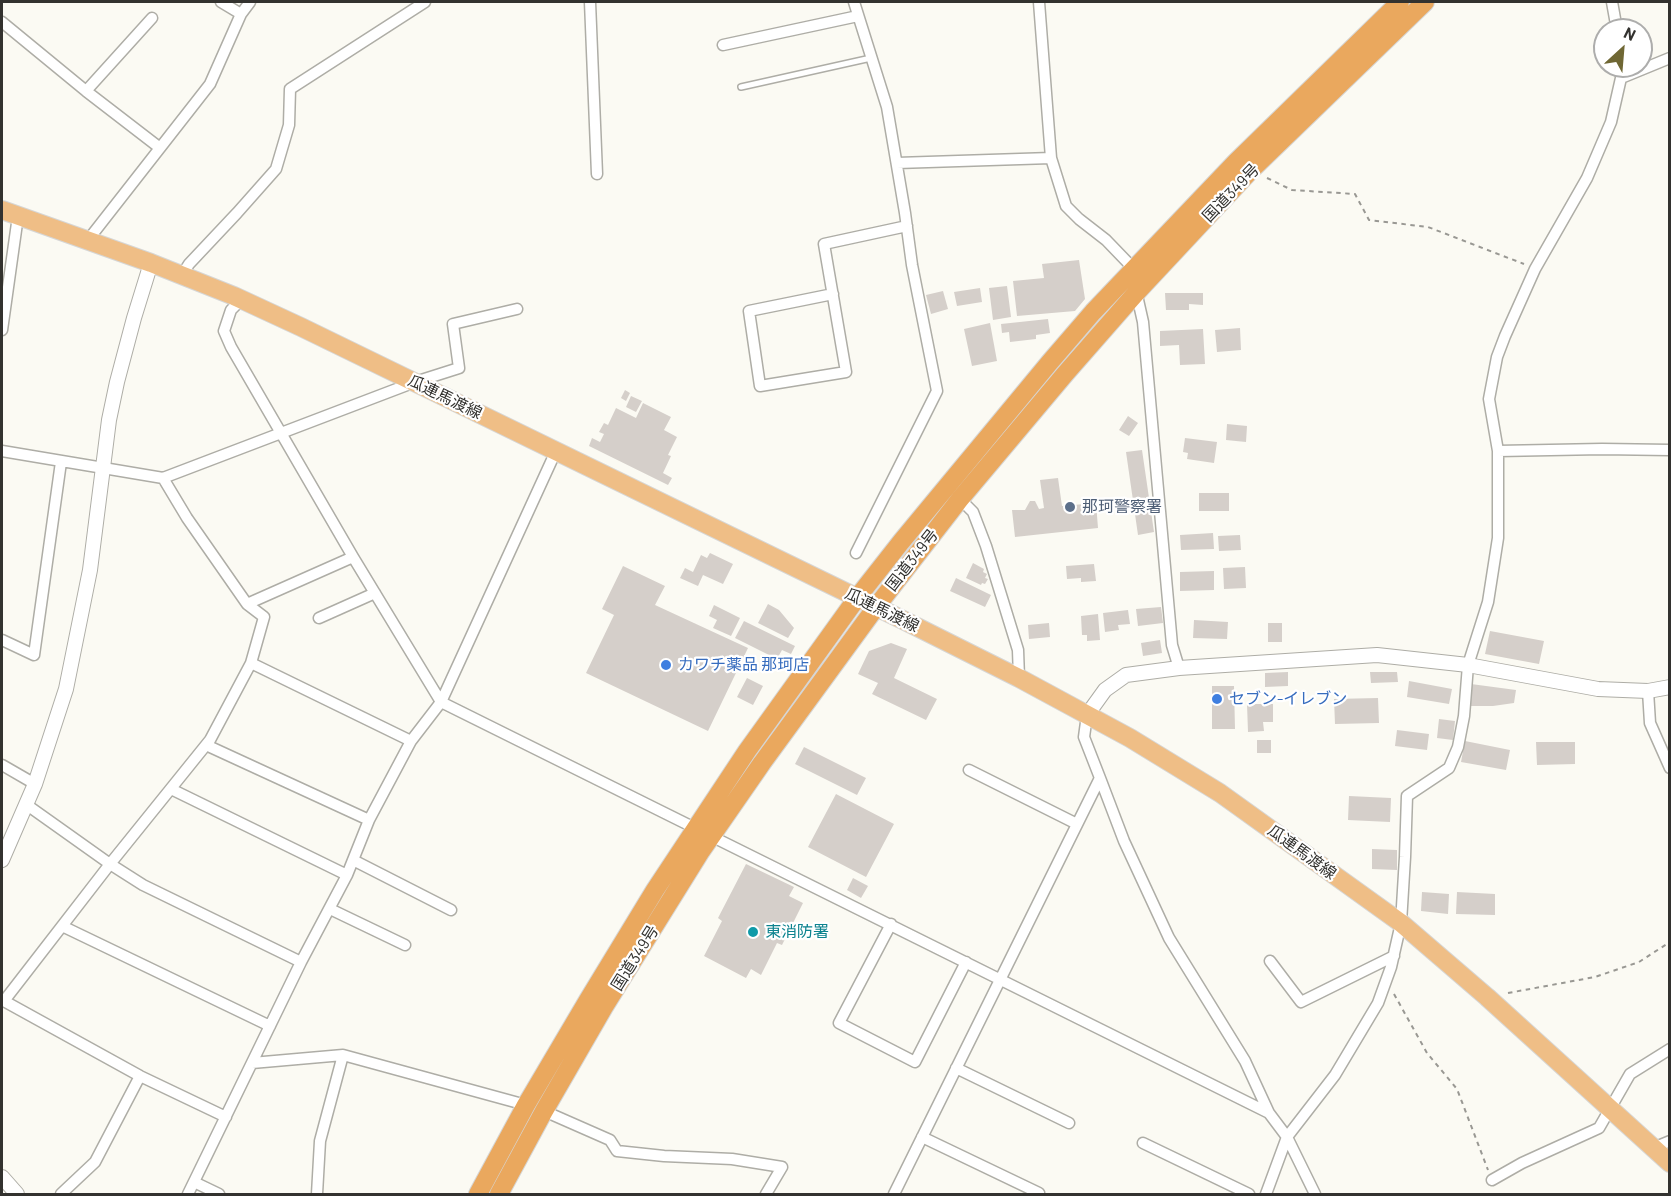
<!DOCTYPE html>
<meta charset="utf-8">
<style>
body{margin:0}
#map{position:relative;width:1671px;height:1196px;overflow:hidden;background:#fbfaf3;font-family:Barlow,sans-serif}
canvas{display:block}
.frame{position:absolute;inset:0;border:3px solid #33322f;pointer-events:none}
.north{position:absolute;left:1593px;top:18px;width:60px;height:60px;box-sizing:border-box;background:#fff;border:2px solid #adadac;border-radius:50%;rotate:26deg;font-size:16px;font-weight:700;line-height:24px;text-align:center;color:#33322f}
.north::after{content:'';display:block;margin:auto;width:21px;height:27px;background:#6f6734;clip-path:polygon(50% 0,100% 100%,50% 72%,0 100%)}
</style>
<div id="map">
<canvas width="1671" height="1196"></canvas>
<div class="frame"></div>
<div class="north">N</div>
</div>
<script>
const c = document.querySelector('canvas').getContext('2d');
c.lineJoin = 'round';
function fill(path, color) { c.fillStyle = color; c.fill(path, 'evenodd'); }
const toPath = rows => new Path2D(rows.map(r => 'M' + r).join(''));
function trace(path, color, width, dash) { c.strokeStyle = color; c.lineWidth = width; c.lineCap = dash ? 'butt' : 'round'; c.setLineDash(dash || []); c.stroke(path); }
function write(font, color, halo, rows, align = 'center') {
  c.font = font + ' Barlow,"Noto Sans JP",sans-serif'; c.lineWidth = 4.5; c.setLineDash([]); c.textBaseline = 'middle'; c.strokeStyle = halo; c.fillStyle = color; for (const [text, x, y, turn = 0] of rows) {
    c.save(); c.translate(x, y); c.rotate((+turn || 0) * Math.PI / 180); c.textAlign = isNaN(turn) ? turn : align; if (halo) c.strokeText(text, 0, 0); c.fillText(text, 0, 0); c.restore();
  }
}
const building = toPath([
 [1079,260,1085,299,1075,311,1017,316,1013,281,1044,278,1042,264],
 [1007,286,1011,317,993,320,989,288],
 [980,288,982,302,957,306,954,292],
 [943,291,948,309,931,314,926,295],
 [1165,293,1203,293,1203,305,1189,304,1189,310,1166,310],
 [1048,319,1050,333,1036,335,1036,339,1010,342,1009,332,1002,333,1001,324],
 [990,323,997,361,972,366,964,329],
 [1240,328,1241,350,1217,352,1215,330],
 [1203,329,1205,364,1180,365,1179,345,1160,346,1160,331],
 [625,390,630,393,626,401,621,398],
 [631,396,642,401,636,412,626,407],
 [643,403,671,417,664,430,677,437,668,455,671,456,663,473,672,478,668,485,589,446,592,438,600,442,604,434,599,432,604,423,608,425,616,408,636,418],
 [1128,416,1138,423,1129,436,1119,430],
 [1227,424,1247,426,1246,442,1226,440],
 [1185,438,1217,442,1214,463,1187,459,1188,453,1183,452],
 [1142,450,1154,532,1138,535,1126,452],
 [1058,478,1062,506,1096,503,1098,528,1015,537,1012,510,1025,510,1030,501,1035,501,1039,509,1044,508,1040,480],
 [1199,493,1229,493,1229,511,1199,511],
 [1213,533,1214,549,1181,550,1180,535],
 [1240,535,1241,550,1219,551,1218,536],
 [710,553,733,564,723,584,703,575,698,586,680,578,685,568,693,572,701,555,707,558],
 [973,563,984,569,983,572,987,574,985,578,988,579,985,584,982,583,981,585,966,578],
 [1094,564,1096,581,1081,582,1081,578,1067,579,1066,566],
 [623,566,665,586,655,605,748,648,708,731,586,673,614,615,602,609],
 [1245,567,1246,588,1224,589,1223,568],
 [1214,571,1214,590,1180,591,1180,572],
 [956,578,991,595,985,607,950,591],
 [768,604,779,610,794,628,788,638,758,623],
 [714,605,740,618,731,636,713,628,717,620,709,616],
 [1161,607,1163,623,1138,626,1136,609],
 [1128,610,1130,624,1118,625,1119,630,1105,632,1103,613],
 [1098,614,1100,640,1087,641,1087,635,1082,635,1081,616],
 [1194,620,1228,622,1227,639,1193,638],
 [744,621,795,646,791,654,782,650,777,659,735,638],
 [1049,623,1050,637,1029,639,1028,625],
 [1268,623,1282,623,1282,642,1268,642],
 [1490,631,1544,641,1539,664,1485,654],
 [1160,640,1162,653,1143,656,1141,643],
 [891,643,907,649,894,678,937,699,926,720,872,694,878,683,858,674,869,651],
 [1288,672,1288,686,1265,687,1265,673],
 [1370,672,1397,672,1398,682,1371,683],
 [747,678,763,686,753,705,737,697],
 [1409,681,1452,689,1449,704,1407,697],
 [1471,684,1516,690,1514,703,1493,706,1469,706],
 [1212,686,1234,686,1235,729,1212,729],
 [1378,698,1379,723,1335,724,1334,699],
 [1247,704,1273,704,1273,722,1263,722,1264,731,1248,732],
 [1439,719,1455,721,1453,740,1437,738],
 [1397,730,1429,734,1427,750,1395,746],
 [1257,740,1271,740,1271,753,1257,753],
 [1465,741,1510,750,1506,770,1461,762],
 [1536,742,1575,742,1575,764,1537,765],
 [804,747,866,778,857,795,795,764],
 [836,794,894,824,866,877,808,847],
 [1349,796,1391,798,1390,822,1348,820],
 [1372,849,1397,850,1397,870,1372,869],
 [746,864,794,887,789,896,803,903,782,945,777,943,761,975,751,969,746,978,704,956,722,921,718,918],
 [853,878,868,886,861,898,847,890],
 [1422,892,1449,894,1448,914,1421,911],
 [1457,892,1495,894,1495,915,1456,914]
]);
const path = toPath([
 [1267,178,1292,190,1355,194,1369,220,1428,227,1524,264],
 [1508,993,1595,977,1639,962,1670,942],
 [1394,994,1427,1053,1457,1089,1488,1170]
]);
const service = toPath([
 [741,87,871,58]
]);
const minor = toPath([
 [221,2,241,14],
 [590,2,597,174],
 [854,2,887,107,905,213,912,265,937,391,856,553],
 [1039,2,1051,158,1066,206,1079,219,1106,240,1133,268,1134,272],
 [1612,2,1617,30],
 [2,22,86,91,160,148],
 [723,45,858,16],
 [1621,78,1670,58],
 [86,91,152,18],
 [897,163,1051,158],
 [88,240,210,84,241,14,250,2],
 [182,275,189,264,237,213,276,169,289,125,290,89,425,2],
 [1136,291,1143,322,1172,645,1179,668],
 [833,294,749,311,760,386,846,372,824,244,907,226],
 [241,300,231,310,224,331,231,347,353,557,441,702,1269,1113],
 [2,330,18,216],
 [2,451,163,478,187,518,247,604,264,617,251,663,210,740,110,864,4,1001,140,1076,226,1117],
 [1498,451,1602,449,1670,450],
 [163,478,415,382,459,368,453,324,517,309],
 [960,499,973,512,986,546,1018,650,1019,678],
 [247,604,353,557],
 [319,618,375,593],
 [2,640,34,655,61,462],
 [251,663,411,741],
 [1648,691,1650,723,1670,768],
 [1087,715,1084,737,1100,778,1124,841,1169,938,1245,1061,1269,1113,1287,1137,1315,1194],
 [206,745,369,820],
 [2,765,35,784],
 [969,770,1077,824],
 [171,789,347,875],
 [27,805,110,864,143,885,301,962],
 [353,860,451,910],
 [330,909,405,945],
 [891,924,839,1023,915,1062,966,962],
 [62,926,270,1026],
 [1270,961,1301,1002,1394,956],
 [252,1063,343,1055,526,1105],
 [956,1068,1069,1123],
 [544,1111,610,1140,617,1151,664,1156,732,1159,782,1167,766,1194],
 [922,1137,1039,1193],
 [1143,1143,1249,1194],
 [1653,1148,1670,1141],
 [1492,1180,1522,1163,1599,1128,1630,1074,1670,1049],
 [194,1182,219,1194],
 [61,1194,95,1162,140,1076],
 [188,1194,301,962,347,875,369,820,411,741,441,702,556,451],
 [317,1194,320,1141,343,1055],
 [894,1194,1100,778],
 [1266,1194,1287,1137,1335,1075,1378,1003,1391,967,1401,923,1405,857,1407,796,1449,768,1458,747,1464,716,1468,665,1488,602,1498,538,1498,451,1489,399,1497,357,1505,336,1535,269,1587,178,1611,122,1621,78,1621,66]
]);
const tertiary = toPath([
 [1087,715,1105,690,1126,675,1179,668,1377,655,1468,665,1598,689,1648,691,1670,687],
 [2,860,35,784,66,689,90,570,109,420,117,382,134,318,151,263],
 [2,1177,17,1194]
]);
const primary = toPath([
 [2,210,151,263,234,296,301,327,901,619,1019,678,1130,738,1220,793,1401,923,1487,997,1670,1163]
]);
const trunk = toPath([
 [478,1194,526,1105,588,1000,655,890,747,751,857,598,901,542,1050,362,1093,312,1236,162,1400,2],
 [499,1194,544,1111,604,1007,701,851,762,763,876,607,960,499,1065,374,1136,293,1250,171,1425,2]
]);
const markers = [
 [1070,507,6,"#5c6f8a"],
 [666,665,6,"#3f7fe0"],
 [1217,699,6,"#3f7fe0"],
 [753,932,6,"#0f9aa8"]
];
const streetNames = [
 ["国道349号",1231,193,-46],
 ["瓜連馬渡線",445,397,26],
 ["国道349号",912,560,-52],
 ["瓜連馬渡線",882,610,26],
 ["瓜連馬渡線",1302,852,36],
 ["国道349号",635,958,-58]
];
const serviceNames = [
 ["那珂警察署",1082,507]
];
const shopNames = [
 ["カワチ薬品 那珂店",678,665],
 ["セブン-イレブン",1229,699]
];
const cultureNames = [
 ["東消防署",765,932]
];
fill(building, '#d5cfca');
trace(service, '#aeada6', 8);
trace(minor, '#aeada6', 13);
trace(tertiary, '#aeada6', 16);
trace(primary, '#d6d6d5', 20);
trace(trunk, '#d6d6d5', 20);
trace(path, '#999893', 2, [4.5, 4.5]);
trace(service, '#fff', 5);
trace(minor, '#fff', 10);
trace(tertiary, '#fff', 14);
trace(primary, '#efbe86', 18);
trace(trunk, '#eaa85e', 18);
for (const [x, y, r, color] of markers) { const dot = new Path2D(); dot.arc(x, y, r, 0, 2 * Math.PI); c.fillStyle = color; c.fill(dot); trace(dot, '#fff', 2); }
write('16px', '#33322f', '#fff', streetNames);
write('16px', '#4e5e75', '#fff', serviceNames, 'left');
write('16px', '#366cbe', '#fff', shopNames, 'left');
write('16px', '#0d838f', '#fff', cultureNames, 'left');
</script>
